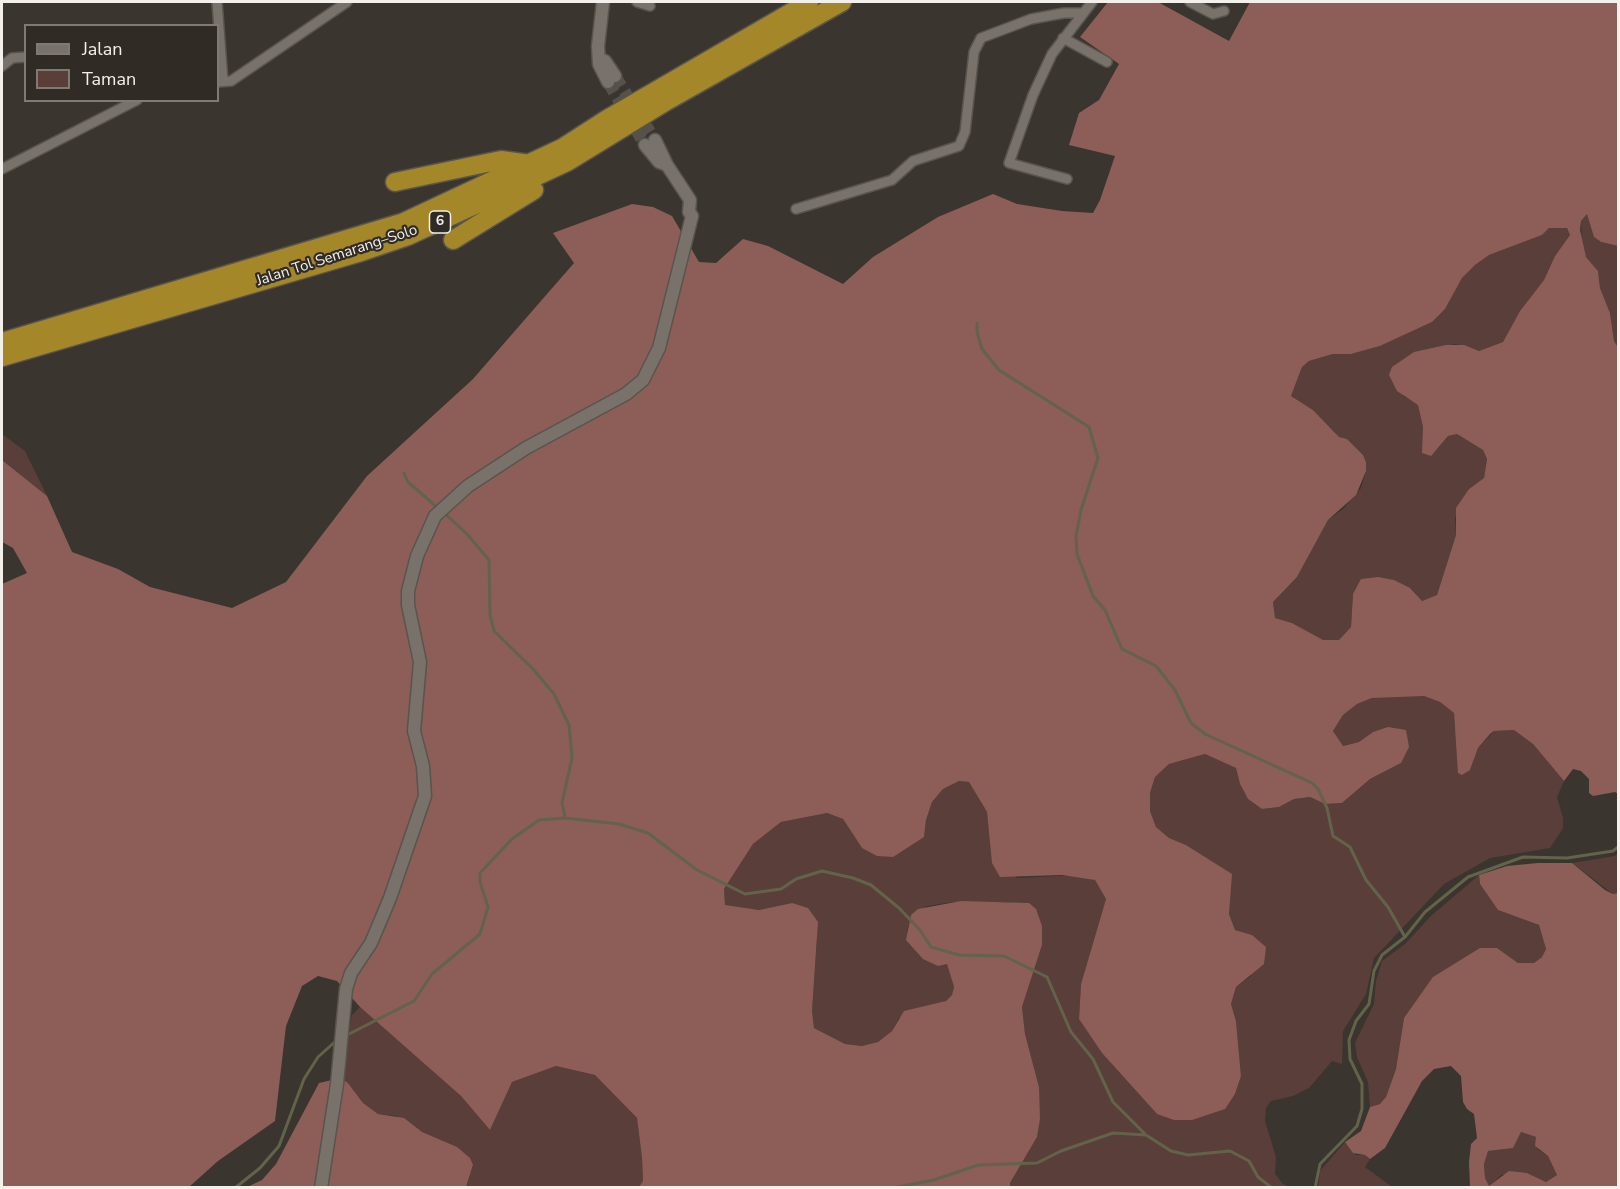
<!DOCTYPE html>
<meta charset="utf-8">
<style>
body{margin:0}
#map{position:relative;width:1620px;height:1189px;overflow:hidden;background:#3b352f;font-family:"Nunito Sans",sans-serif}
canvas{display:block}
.frame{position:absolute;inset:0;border:3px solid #f3f0eb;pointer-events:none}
.legend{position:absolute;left:24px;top:24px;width:195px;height:78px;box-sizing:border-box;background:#312b25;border:2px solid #7f7a74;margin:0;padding:8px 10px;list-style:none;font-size:18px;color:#f3f0eb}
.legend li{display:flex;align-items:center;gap:12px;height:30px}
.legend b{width:30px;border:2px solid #7f7a74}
</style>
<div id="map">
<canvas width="1620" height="1189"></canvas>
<div class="frame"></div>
<ul class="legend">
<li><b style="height:8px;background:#78726b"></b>Jalan</li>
<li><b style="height:16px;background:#5a3e3a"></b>Taman</li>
</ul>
</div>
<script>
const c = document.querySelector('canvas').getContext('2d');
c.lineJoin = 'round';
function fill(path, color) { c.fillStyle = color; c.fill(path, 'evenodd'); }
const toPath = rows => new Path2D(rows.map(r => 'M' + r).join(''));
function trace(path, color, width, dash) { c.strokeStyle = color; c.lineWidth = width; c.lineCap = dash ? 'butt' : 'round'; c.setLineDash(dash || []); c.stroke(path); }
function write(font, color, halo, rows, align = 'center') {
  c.font = font + ' "Nunito Sans",sans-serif'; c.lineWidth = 4.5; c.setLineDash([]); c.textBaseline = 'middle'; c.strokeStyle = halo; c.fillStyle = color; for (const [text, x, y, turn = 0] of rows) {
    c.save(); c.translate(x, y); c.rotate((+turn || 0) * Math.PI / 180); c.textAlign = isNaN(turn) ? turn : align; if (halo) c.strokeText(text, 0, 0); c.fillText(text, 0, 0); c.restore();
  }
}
const green = toPath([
 [1587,213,1595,238,1601,242,1618,246,1618,347,1614,341,1610,313,1600,288,1598,271,1586,257,1582,248,1581,221],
 [1549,228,1567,228,1570,235,1555,256,1544,280,1520,311,1503,342,1479,351,1455,344,1438,348,1403,396,1418,404,1423,427,1423,453,1437,449,1448,436,1457,434,1483,450,1487,459,1484,478,1469,489,1455,518,1456,535,1437,595,1422,601,1410,588,1353,594,1351,627,1339,640,1322,640,1292,623,1275,618,1273,602,1297,577,1328,520,1343,509,1361,488,1366,471,1366,462,1363,455,1347,439,1339,437,1313,410,1291,396,1302,367,1309,361,1333,354,1351,354,1380,346,1432,322,1445,309,1462,278,1475,265,1489,255,1542,235],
 [2,434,25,451,47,496,2,460],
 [1389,696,1424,696,1440,702,1454,713,1455,729,1470,770,1478,748,1494,731,1514,730,1533,744,1564,781,1557,797,1563,818,1563,828,1550,848,1490,858,1444,884,1374,958,1366,994,1343,1031,1342,1064,1332,1061,1309,1088,1293,1096,1271,1101,1266,1108,1265,1121,1276,1157,1275,1174,1283,1184,1290,1187,1010,1187,1010,1183,1037,1137,1039,1087,1025,1034,1022,1007,1042,945,1009,902,953,902,927,906,911,915,907,932,947,963,954,987,952,995,946,1001,899,1018,892,1031,878,1042,862,1046,845,1044,814,1028,812,1011,817,939,792,903,759,910,725,906,724,889,753,844,781,822,826,813,843,819,862,848,924,837,926,820,932,802,943,789,959,781,969,782,987,812,991,845,1017,878,1079,875,1095,880,1106,899,1081,984,1079,1019,1102,1053,1157,1114,1235,1094,1241,1076,1236,1021,1231,1004,1236,987,1251,976,1252,935,1235,930,1229,914,1231,874,1186,845,1169,838,1156,827,1150,811,1150,793,1155,777,1169,764,1205,754,1236,768,1240,784,1248,799,1262,809,1279,807,1294,799,1310,797,1325,804,1342,803,1370,779,1401,763,1373,732,1359,742,1342,746,1333,731,1343,715,1357,704,1372,698],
 [1618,853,1618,893,1613,894,1572,863,1615,856],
 [1479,875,1480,884,1498,910,1539,925,1546,949,1542,957,1534,963,1518,963,1497,948,1404,1018,1396,1069,1386,1097,1380,1104,1370,1107,1368,1082,1357,1057,1355,1043,1374,1004,1376,981,1382,961,1405,944,1431,916],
 [360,1007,461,1096,490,1130,512,1082,556,1066,595,1075,637,1118,642,1158,643,1181,639,1188,466,1187,473,1166,396,1116,378,1114,363,1103,348,1083,341,1078,352,1015],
 [1521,1132,1536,1137,1537,1149,1548,1156,1557,1175,1546,1182,1527,1173,1501,1175,1489,1187,1485,1178,1484,1164,1488,1151,1512,1148],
 [1345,1142,1356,1155,1365,1155,1370,1159,1365,1167,1392,1187,1318,1188,1320,1171]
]);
const forest = toPath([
 [1108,2,1158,2,1229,41,1250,2,1618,2,1618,246,1601,242,1594,237,1587,214,1581,221,1580,230,1586,257,1598,271,1600,288,1610,313,1614,341,1618,347,1618,794,1615,792,1593,796,1589,793,1589,779,1581,771,1573,769,1564,781,1533,744,1514,730,1494,731,1490,734,1478,748,1470,770,1462,775,1458,773,1454,713,1440,702,1424,696,1372,698,1357,704,1343,715,1333,731,1343,746,1359,742,1373,732,1388,727,1406,730,1409,747,1401,763,1370,779,1342,803,1325,804,1310,797,1294,799,1279,807,1262,809,1248,799,1240,784,1236,768,1205,754,1169,764,1155,777,1150,793,1150,811,1156,827,1169,838,1186,845,1232,874,1229,914,1235,930,1252,935,1266,947,1264,964,1236,987,1231,1004,1236,1021,1241,1076,1235,1094,1225,1109,1192,1120,1174,1120,1157,1114,1102,1053,1079,1019,1081,984,1106,899,1095,880,1062,875,1000,877,992,863,987,812,969,782,959,781,943,789,932,802,926,820,924,837,893,857,877,856,862,848,843,819,827,813,781,822,753,844,724,889,725,905,759,910,792,903,808,908,818,922,812,1011,814,1028,845,1044,862,1046,878,1042,892,1031,904,1011,946,1001,952,995,954,987,947,964,938,966,923,959,906,940,911,915,918,909,961,901,1029,903,1036,909,1042,926,1042,945,1022,1007,1025,1034,1039,1087,1040,1119,1037,1137,1010,1183,1010,1187,639,1187,643,1181,642,1158,637,1118,595,1075,556,1066,512,1082,490,1130,461,1096,360,1007,337,981,318,976,302,986,286,1026,275,1121,218,1161,189,1187,2,1187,2,584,27,573,13,548,2,542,2,460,47,496,72,552,118,569,150,587,232,608,286,582,367,476,473,379,574,263,553,233,632,204,653,207,672,216,699,262,716,263,743,239,768,246,843,284,873,257,938,217,993,194,1017,204,1062,211,1093,213,1100,200,1115,156,1069,145,1079,113,1099,100,1119,64,1080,37],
 [1549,228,1567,228,1570,235,1555,256,1544,280,1520,311,1503,342,1479,351,1464,345,1446,345,1414,352,1392,367,1389,375,1397,391,1418,405,1423,427,1422,453,1431,456,1448,436,1457,434,1483,450,1487,459,1484,478,1469,489,1456,508,1456,535,1437,595,1422,601,1410,588,1394,580,1378,577,1361,579,1353,594,1351,627,1339,640,1323,640,1292,623,1275,618,1273,602,1297,577,1328,520,1356,495,1366,471,1366,462,1363,455,1347,439,1339,437,1313,410,1291,396,1302,367,1309,361,1333,354,1351,354,1380,346,1432,322,1445,309,1462,278,1475,265,1489,255,1542,235],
 [1538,863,1572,863,1605,890,1613,894,1618,893,1618,1187,1470,1187,1469,1162,1471,1144,1477,1138,1474,1114,1467,1109,1463,1102,1461,1076,1451,1066,1434,1069,1422,1081,1385,1148,1370,1159,1365,1155,1353,1153,1345,1142,1361,1131,1370,1107,1380,1104,1386,1097,1396,1069,1404,1018,1433,977,1480,948,1497,948,1518,963,1534,963,1542,957,1546,949,1539,925,1498,910,1480,884,1479,875,1507,866],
 [1521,1132,1536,1137,1535,1146,1548,1156,1557,1175,1546,1182,1527,1173,1509,1171,1489,1186,1485,1178,1484,1164,1488,1151,1513,1148],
 [341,1078,348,1083,363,1103,378,1114,404,1118,422,1132,457,1147,470,1158,473,1165,466,1187,245,1188,262,1180,276,1164,319,1083]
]);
const stream = toPath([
 [977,323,977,332,982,349,999,370,1089,427,1098,458,1081,510,1076,536,1077,554,1093,596,1105,610,1122,649,1156,666,1175,690,1191,723,1205,734,1312,783,1318,789,1327,808,1333,836,1350,847,1366,880,1388,907,1405,937],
 [404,473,408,482,438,508],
 [443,512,467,534,489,560,490,615,494,631,533,669,554,694,569,725,572,758,562,803,565,817],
 [345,1036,414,1001,432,974,480,934,488,907,480,882,480,873,512,839,539,820,565,818,619,824,648,833,697,870,745,894,781,889,796,879,822,871,853,878,871,885,899,908,920,930,931,947,959,955,1004,956,1047,977,1071,1032,1093,1059,1113,1102,1146,1135,1171,1151,1188,1155,1230,1151,1249,1161,1258,1177,1272,1188],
 [235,1188,260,1168,279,1146,304,1079,318,1057,337,1040],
 [892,1188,934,1180,978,1165,1037,1163,1061,1151,1113,1133,1146,1135],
 [1315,1188,1320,1164,1357,1126,1362,1109,1362,1084,1350,1059,1349,1040,1356,1021,1369,1004,1374,971,1382,955,1405,937,1425,912,1468,877,1523,857,1567,858,1613,851,1618,847]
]);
const tertiaryTunnel = toPath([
 [615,76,655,140],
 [608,82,645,145]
]);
const minor = toPath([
 [217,2,223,81],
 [637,2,650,6],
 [1190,2,1213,14,1224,11],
 [1063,38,1107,62],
 [2,66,12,58,26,57],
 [218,82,231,81,347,2],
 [2,169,137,100],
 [1067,179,1009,163,1033,95,1052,54,1092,2],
 [796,209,892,180,913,161,959,146,965,132,974,52,981,38,1031,19,1064,13,1082,13]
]);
const tertiary = toPath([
 [603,2,598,46,599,64,608,82],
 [600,59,605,61,615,76],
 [645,145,659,162,667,165],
 [321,1188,337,1084,346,989,351,973,371,943,390,898,425,796,423,766,414,731,420,662,408,605,408,591,417,556,435,516,468,486,526,448,626,394,643,380,659,348,692,216,689,212,690,200,667,165,655,140]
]);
const motorway = toPath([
 [395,182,501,160,530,164],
 [453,240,534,190],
 [2,342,404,222,562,148,607,119,809,2],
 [2,357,361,252,408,236,567,162,665,102,842,2]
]);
const shields = [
 [440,222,21]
];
const shieldNames = [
 ["6",440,222]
];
const streetNames = [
 ["Jalan Tol Semarang–Solo",337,256,-18]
];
fill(green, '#5a3e3a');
fill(forest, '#8c5e57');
trace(stream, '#62634a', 3);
trace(tertiaryTunnel, '#57514b', 12, [12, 6]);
trace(minor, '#58544e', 12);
trace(tertiary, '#58544e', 15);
trace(motorway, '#58544e', 21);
trace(minor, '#78726b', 9);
trace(tertiary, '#78726b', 12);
trace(motorway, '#a38729', 18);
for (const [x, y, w] of shields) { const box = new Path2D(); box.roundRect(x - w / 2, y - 11, w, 22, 4.5); c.fillStyle = '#312b25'; c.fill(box); trace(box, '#f3f0eb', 1.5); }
write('bold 14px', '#f3f0eb', null, shieldNames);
write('15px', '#f3f0eb', '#312b25', streetNames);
</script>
